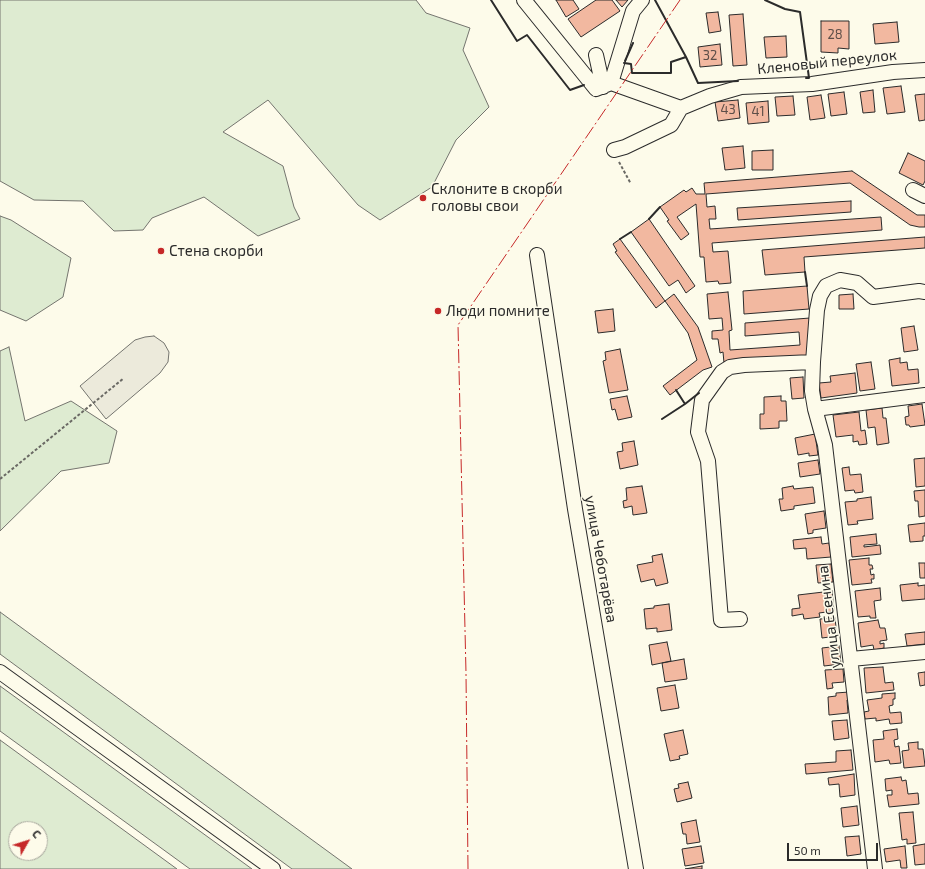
<!DOCTYPE html>
<meta charset="utf-8">
<style>
body{margin:0}
#map{position:relative;width:925px;height:869px;overflow:hidden;background:#fdfbea;font-family:"Exo 2",sans-serif}
canvas{display:block}
.north{position:absolute;left:8px;top:821px;width:40px;height:40px;box-sizing:border-box;background:#fdfbea;border:1px solid #a9a89e;border-radius:50%;rotate:51deg;font-size:11px;font-weight:700;line-height:16px;text-align:center;color:#2b2b2b}
.north::after{content:'';display:block;margin:auto;width:14px;height:18px;background:#c62828;clip-path:polygon(50% 0,100% 100%,50% 72%,0 100%)}
.scale{position:absolute;left:787px;top:843px;width:91px;height:18px;box-sizing:border-box;border:2px solid #2b2b2b;border-top:0;padding-left:5px;font-size:12px;line-height:14px;white-space:nowrap;color:#2b2b2b;-webkit-text-stroke:3px #fdfbea;paint-order:stroke}
</style>
<div id="map">
<canvas width="925" height="869"></canvas>
<div class="north">С</div>
<div class="scale">50 m</div>
</div>
<script>
const c = document.querySelector('canvas').getContext('2d');
c.lineJoin = 'round';
function fill(path, color) { c.fillStyle = color; c.fill(path, 'evenodd'); }
const toPath = rows => new Path2D(rows.map(r => 'M' + r).join(''));
function trace(path, color, width, dash) { c.strokeStyle = color; c.lineWidth = width; c.lineCap = dash ? 'butt' : 'round'; c.setLineDash(dash || []); c.stroke(path); }
function write(font, color, halo, rows, align = 'center') {
  c.font = font + ' "Exo 2",sans-serif'; c.lineWidth = 3; c.setLineDash([]); c.textBaseline = 'middle'; c.strokeStyle = halo; c.fillStyle = color; for (const [text, x, y, turn = 0] of rows) {
    c.save(); c.translate(x, y); c.rotate((+turn || 0) * Math.PI / 180); c.textAlign = isNaN(turn) ? turn : align; if (halo) c.strokeText(text, 0, 0); c.fillText(text, 0, 0); c.restore();
  }
}
const green = toPath([
 [0,0,416,0,426,13,470,28,463,50,489,107,456,140,432,187,380,220,358,205,268,100,223,132,283,166,294,207,300,219,258,236,204,197,152,218,143,230,114,231,83,201,34,200,0,181,0,0],
 [0,216,11,220,71,258,63,297,26,321,0,310,0,216],
 [9,347,25,421,71,401,117,431,109,463,61,471,0,531,0,351,9,347],
 [0,612,352,869,292,869,0,654,0,612],
 [0,686,252,869,190,869,0,731,0,686],
 [0,740,177,869,0,869,0,740],
 [16,829,40,829,40,853,16,853,16,829]
]);
const parking = toPath([
 [154,336,164,343,169,352,168,362,160,373,106,419,80,386,135,340,145,337,154,336]
]);
const building = toPath([
 [556,0,573,0,579,9,566,17,556,0],
 [596,0,612,0,620,11,581,37,568,19,596,0],
 [616,0,628,0,622,7,616,0],
 [718,12,721,31,709,33,706,13,718,12],
 [743,14,747,65,733,66,729,15,743,14],
 [821,21,849,21,849,49,838,48,838,53,821,52,821,21],
 [897,22,899,42,875,44,873,24,897,22],
 [786,36,787,57,766,58,764,37,786,36],
 [720,44,722,65,700,67,698,47,720,44],
 [901,86,905,112,887,114,883,88,901,86],
 [873,90,875,112,863,113,860,92,873,90],
 [844,92,847,114,831,116,828,94,844,92],
 [925,94,925,120,919,121,915,95,925,94],
 [821,95,825,118,810,120,807,97,821,95],
 [793,96,795,115,777,116,775,97,793,96],
 [738,100,740,118,718,121,715,102,738,100],
 [768,101,769,122,748,124,746,103,768,101],
 [743,146,745,168,725,170,722,148,743,146],
 [773,150,773,170,752,170,752,151,773,150],
 [908,153,925,161,925,181,923,185,899,173,908,153],
 [852,171,917,215,925,215,925,227,919,227,910,225,850,183,706,194,707,207,715,206,716,219,709,219,710,229,881,217,882,230,712,243,713,252,728,251,731,283,719,284,718,281,706,282,704,257,700,257,696,204,677,217,689,234,681,240,667,221,669,220,660,207,684,190,686,192,692,188,696,194,705,194,704,183,852,171],
 [851,201,851,212,738,220,737,208,851,201],
 [649,219,695,286,686,293,678,280,669,286,631,232,649,219],
 [925,237,925,248,804,257,805,272,765,275,762,250,925,237],
 [620,239,665,301,674,294,698,327,712,367,703,370,670,395,663,386,697,360,688,333,665,301,656,308,615,252,617,251,613,244,620,239],
 [807,286,809,309,744,314,743,291,807,286],
 [728,292,732,330,729,331,730,350,800,345,799,332,745,336,745,323,810,318,810,356,724,363,723,352,720,353,718,339,712,339,712,331,723,330,722,318,709,319,707,294,728,292],
 [853,294,854,309,839,309,839,295,853,294],
 [613,309,615,331,598,333,595,311,613,309],
 [914,326,918,350,904,352,901,328,914,326],
 [620,349,628,390,609,393,603,361,606,360,605,352,620,349],
 [900,358,900,363,907,362,908,370,918,369,919,383,892,386,889,360,900,358],
 [871,362,875,389,860,391,856,364,871,362],
 [855,373,857,393,821,398,819,383,831,382,830,376,855,373],
 [803,377,804,398,792,399,790,378,803,377],
 [627,396,632,417,618,420,615,409,612,410,610,399,627,396],
 [781,396,781,401,786,401,787,421,779,421,779,428,760,429,760,414,764,414,764,397,781,396],
 [922,404,925,425,910,427,909,425,906,425,905,417,909,416,908,406,922,404],
 [882,408,883,418,886,418,889,443,877,445,875,427,868,428,866,410,882,408],
 [859,412,861,431,865,430,867,444,859,445,858,441,853,442,853,435,836,437,833,415,859,412],
 [815,434,818,455,809,456,809,453,798,455,795,438,815,434],
 [634,441,638,465,620,469,617,452,623,451,622,443,634,441],
 [925,458,925,486,916,487,914,459,925,458],
 [818,460,820,474,800,477,798,463,818,460],
 [849,467,850,475,861,474,863,492,855,493,854,490,845,491,842,468,849,467],
 [642,486,647,513,633,515,632,506,624,508,623,501,627,500,626,488,642,486],
 [793,486,794,489,813,487,815,503,794,506,794,509,781,511,779,499,783,499,782,488,793,486],
 [925,490,925,516,919,517,918,501,915,501,914,491,925,490],
 [871,497,873,519,857,521,858,524,848,525,845,502,857,501,857,499,871,497],
 [824,511,826,528,813,530,813,533,808,534,805,514,824,511],
 [925,523,925,536,923,536,923,541,910,542,908,525,925,523],
 [876,534,877,544,864,545,864,547,880,545,881,554,852,557,850,537,876,534],
 [821,537,822,544,829,543,831,557,807,559,806,548,794,549,793,540,821,537],
 [662,554,668,583,656,586,654,579,641,582,637,565,653,562,652,556,662,554],
 [869,558,869,565,872,565,873,569,870,569,871,575,874,574,874,579,871,579,872,583,852,585,849,560,869,558],
 [919,563,925,563,925,578,920,578,919,563],
 [831,564,833,582,818,583,816,565,831,564],
 [918,583,918,586,925,585,925,599,902,601,900,585,918,583],
 [880,588,881,600,874,601,876,618,870,618,870,616,858,617,855,591,880,588],
 [832,591,834,611,819,613,820,617,804,619,803,614,792,616,792,609,800,608,798,595,832,591],
 [669,604,672,630,657,632,657,628,646,629,644,609,654,608,654,606,669,604],
 [835,618,837,636,822,638,820,619,835,618],
 [878,620,880,628,885,628,887,640,880,641,880,644,884,643,884,648,874,650,873,645,861,647,858,623,878,620],
 [925,632,925,644,907,646,905,634,925,632],
 [667,642,671,661,652,665,649,645,667,642],
 [839,646,841,664,824,666,822,648,839,646],
 [684,659,687,679,665,682,662,663,684,659],
 [883,667,885,683,893,682,894,690,866,693,864,668,883,667],
 [843,669,844,682,832,683,833,688,827,689,825,670,843,669],
 [925,672,925,685,920,686,918,673,925,672],
 [675,685,679,708,661,711,657,688,675,685],
 [849,692,850,700,847,700,848,713,829,715,828,697,836,696,836,693,849,692],
 [895,693,895,699,893,699,893,705,889,706,890,713,901,712,902,723,890,724,889,719,876,721,876,718,865,719,864,712,869,711,867,700,882,698,882,694,895,693],
 [847,720,849,738,834,740,832,721,847,720],
 [897,729,898,739,894,740,895,747,899,746,901,763,890,764,889,760,875,762,873,740,884,739,883,731,897,729],
 [683,730,688,754,679,756,680,759,670,761,664,734,683,730],
 [918,742,918,749,923,749,925,766,904,768,902,751,909,750,908,743,918,742],
 [851,750,853,770,806,774,805,764,836,762,836,751,851,750],
 [854,774,855,795,840,797,839,784,829,785,828,778,854,774],
 [901,777,902,781,906,780,908,794,918,793,919,804,889,807,887,795,892,795,892,790,886,791,885,779,901,777],
 [688,782,692,798,677,802,674,789,679,788,678,784,688,782],
 [857,806,859,825,843,827,841,808,857,806],
 [913,812,916,843,907,844,907,839,902,840,899,813,913,812],
 [696,820,700,842,687,844,686,834,683,834,681,823,696,820],
 [859,836,861,854,847,856,845,837,859,836],
 [925,844,925,864,915,865,913,846,925,844],
 [701,846,704,863,685,866,682,849,701,846],
 [905,846,907,868,901,868,900,860,886,862,884,849,905,846],
 [702,866,702,869,685,869,702,866]
]);
const path = toPath([
 [619,162,631,184],
 [0,479,124,378]
]);
const minor = toPath([
 [524,0,596,89,611,83],
 [642,0,633,11,611,83,681,108],
 [596,55,603,87],
 [614,150,625,147,671,125,681,108,710,96,741,87,812,84,893,72,925,70],
 [913,190,925,196],
 [537,255,575,509,636,869],
 [815,409,925,395],
 [740,619,721,620,708,461,698,432,702,400,722,372,730,367,744,365,813,362],
 [851,659,925,652],
 [0,672,273,869],
 [875,869,825,445,815,409,812,391,813,362,817,310,820,296,826,286,840,280,857,283,873,297,919,291,925,292]
]);
const wall = toPath([
 [491,0,517,41,527,35,570,90,584,85],
 [655,0,686,57,698,83,738,81],
 [765,0,785,9,800,12,809,78,806,78],
 [625,61,633,43],
 [624,63,631,64,632,73,671,73,671,62,686,57],
 [649,219,660,207],
 [620,239,631,232],
 [805,272,807,286],
 [676,390,685,404],
 [662,419,685,404,699,393]
]);
const power = toPath([
 [468,869,466,673,458,325,680,0]
]);
const markers = [
 [423,198,4,"#c62828"],
 [161,251,4,"#c62828"],
 [438,311,4,"#c62828"]
];
const numberNames = [
 ["28",835,35],
 ["32",710,56],
 ["43",728,110],
 ["41",758,112]
];
const streetNames = [
 ["Кленовый переулок",827,62,-6],
 ["улица Чеботарёва",601,559,80],
 ["улица Есенина",829,617,-97]
];
const poiNames = [
 ["Склоните в скорби",431,189],
 ["головы свои",431,206],
 ["Стена скорби",169,251],
 ["Люди помните",446,311]
];
fill(green, '#deebd1');
trace(green, '#74746e', 1);
fill(parking, '#eceadb');
trace(parking, '#74746e', 1);
fill(building, '#f2b8a0');
trace(building, '#2b2b2b', 1);
trace(minor, '#2b2b2b', 16);
trace(path, '#6a6964', 2, [3, 2]);
trace(minor, '#fdfbea', 14);
trace(wall, '#2b2b2b', 2);
trace(power, '#c62828', 1, [14, 3, 2, 3]);
for (const [x, y, r, color] of markers) { const dot = new Path2D(); dot.arc(x, y, r, 0, 2 * Math.PI); c.fillStyle = color; c.fill(dot); trace(dot, '#fdfbea', 1.5); }
write('13px', '#5d4e48', null, numberNames);
write('15px', '#2b2b2b', '#fdfbea', streetNames);
write('15px', '#2b2b2b', '#fdfbea', poiNames, 'left');
</script>
